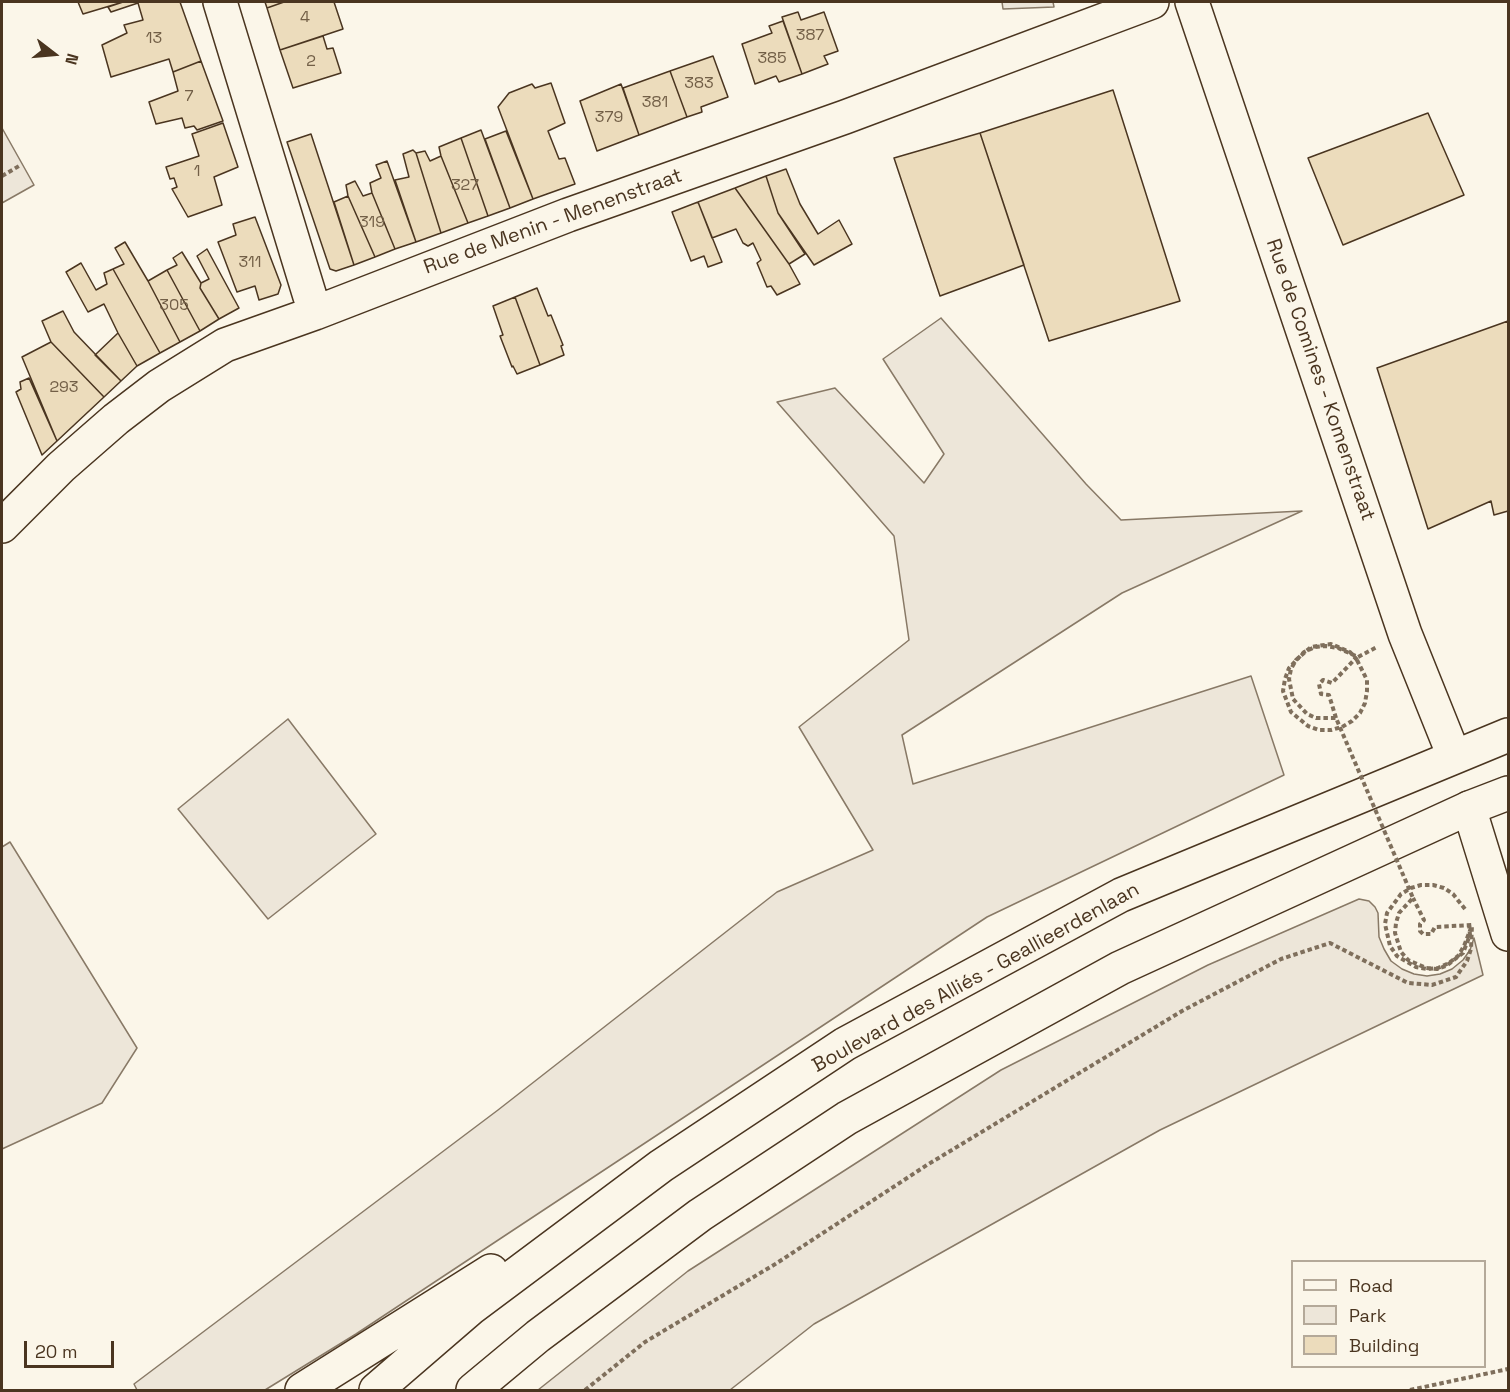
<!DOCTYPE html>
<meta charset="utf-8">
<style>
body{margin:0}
#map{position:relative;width:1510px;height:1392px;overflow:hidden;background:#fbf6e9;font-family:"Space Grotesk",sans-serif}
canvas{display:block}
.frame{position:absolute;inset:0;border:3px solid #4a3520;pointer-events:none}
.legend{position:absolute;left:1291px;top:1260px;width:195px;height:108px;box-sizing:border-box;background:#fbf6e9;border:2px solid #b4a999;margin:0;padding:8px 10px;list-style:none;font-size:18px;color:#4a3520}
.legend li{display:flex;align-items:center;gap:12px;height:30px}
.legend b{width:30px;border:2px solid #b4a999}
.north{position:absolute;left:24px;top:24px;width:60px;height:60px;-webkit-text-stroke:4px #fbf6e9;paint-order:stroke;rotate:106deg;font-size:16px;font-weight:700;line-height:24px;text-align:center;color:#4a3520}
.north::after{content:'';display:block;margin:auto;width:21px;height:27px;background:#4a3520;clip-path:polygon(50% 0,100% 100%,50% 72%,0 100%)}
.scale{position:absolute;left:24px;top:1341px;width:90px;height:27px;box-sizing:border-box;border:3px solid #4a3520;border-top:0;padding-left:8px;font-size:18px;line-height:21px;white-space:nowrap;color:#4a3520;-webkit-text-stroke:4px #fbf6e9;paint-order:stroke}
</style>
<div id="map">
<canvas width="1510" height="1392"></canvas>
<div class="frame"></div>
<ul class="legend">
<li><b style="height:8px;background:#fbf6e9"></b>Road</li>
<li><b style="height:16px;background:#ede6d9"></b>Park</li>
<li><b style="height:16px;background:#ecdcbc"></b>Building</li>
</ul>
<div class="north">N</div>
<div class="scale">20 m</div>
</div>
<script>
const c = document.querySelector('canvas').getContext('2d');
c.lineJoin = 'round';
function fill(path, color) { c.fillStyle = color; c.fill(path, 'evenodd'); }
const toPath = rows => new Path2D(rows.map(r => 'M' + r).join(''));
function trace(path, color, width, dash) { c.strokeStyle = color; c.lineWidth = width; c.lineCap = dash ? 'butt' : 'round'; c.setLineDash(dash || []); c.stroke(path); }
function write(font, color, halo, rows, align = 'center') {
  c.font = font + ' "Space Grotesk",sans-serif'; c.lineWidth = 4.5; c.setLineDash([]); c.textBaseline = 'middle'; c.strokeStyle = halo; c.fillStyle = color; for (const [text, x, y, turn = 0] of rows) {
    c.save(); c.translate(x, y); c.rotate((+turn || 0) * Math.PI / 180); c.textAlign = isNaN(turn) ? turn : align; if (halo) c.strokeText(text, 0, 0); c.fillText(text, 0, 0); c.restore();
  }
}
const green = toPath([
 [1002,2,1053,2,1054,7,1003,9,1002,2],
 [2,128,34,185,2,203,2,128],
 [941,318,1086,484,1121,520,1302,511,1122,593,902,735,913,784,1251,676,1284,775,987,917,356,1334,265,1390,137,1390,134,1384,498,1110,777,892,873,850,799,727,909,640,894,536,777,402,835,388,924,483,944,454,883,359,941,318],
 [288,719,376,834,268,919,178,809,288,719],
 [10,842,137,1048,102,1103,2,1149,2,847,10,842],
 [1359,899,1369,901,1375,907,1378,913,1379,937,1384,949,1391,961,1402,969,1414,974,1427,976,1440,974,1452,969,1463,960,1470,950,1474,938,1483,975,1160,1130,814,1324,730,1390,538,1390,688,1271,1001,1070,1208,965,1359,899]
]);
const building = toPath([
 [78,2,123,2,83,14,78,2],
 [123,2,180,2,201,61,173,72,169,59,111,77,102,45,127,33,124,25,143,20,138,3,111,12,108,7,123,2],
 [265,2,284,2,267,8,265,2],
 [284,2,334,2,343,29,280,50,267,8,284,2],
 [798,12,801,20,824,12,838,51,824,56,828,64,802,74,782,17,798,12],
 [783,21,802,74,779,82,776,76,755,84,742,44,772,33,769,26,783,21],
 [323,36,327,49,333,48,341,73,293,88,280,50,323,36],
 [713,56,728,97,701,107,702,112,687,117,670,71,713,56],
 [201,61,223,121,197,130,194,126,185,128,182,118,156,124,149,102,178,91,173,72,201,61],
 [670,71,687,117,639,135,623,88,670,71],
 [551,83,565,123,548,131,559,159,565,158,575,184,533,199,498,107,509,93,532,84,535,88,551,83],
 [621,84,639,135,597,151,580,101,621,84],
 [1113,90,1180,301,1049,341,980,133,1113,90],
 [1428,113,1464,195,1343,245,1308,158,1428,113],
 [223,123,238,167,214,177,222,205,188,217,172,189,177,187,174,178,170,179,166,167,199,156,192,134,223,123],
 [481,130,510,208,488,216,461,138,481,130],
 [506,131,533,199,510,208,485,139,506,131],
 [980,133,1024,265,940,296,894,158,980,133],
 [311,134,354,265,336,271,330,269,287,142,311,134],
 [461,138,488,216,468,223,441,156,439,147,461,138],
 [413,150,416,153,441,233,416,242,395,180,409,177,403,154,413,150],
 [425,151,430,161,441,156,468,223,441,233,416,153,425,151],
 [387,161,416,242,395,249,372,193,370,183,381,178,376,165,387,161],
 [786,169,800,204,818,234,839,220,852,244,814,265,778,213,766,176,786,169],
 [766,176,778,213,805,254,789,264,735,188,766,176],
 [355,181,363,196,372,193,395,249,375,257,348,196,346,185,355,181],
 [735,188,789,264,800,284,777,295,771,286,767,287,757,263,761,260,753,243,748,246,743,243,736,229,712,238,698,202,735,188],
 [348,196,375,257,354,265,334,202,348,196],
 [698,202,722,262,708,267,704,256,691,261,672,212,698,202],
 [255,217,281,285,278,294,259,300,255,286,237,292,218,242,236,235,233,224,255,217],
 [125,242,148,281,180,342,160,353,113,269,124,264,115,248,125,242],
 [207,249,239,308,219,319,200,288,201,283,209,279,197,256,207,249],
 [182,252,201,283,200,288,219,319,200,331,167,270,177,265,173,258,182,252],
 [81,263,96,290,107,284,104,273,113,269,160,353,137,366,118,333,104,304,88,312,66,272,81,263],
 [167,270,200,331,180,342,148,281,167,270],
 [537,288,548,316,551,315,563,345,561,346,564,355,540,365,515,297,537,288],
 [515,297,540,365,517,374,513,366,512,367,500,336,503,335,493,306,515,297],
 [63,311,74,332,121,381,104,397,51,342,42,321,63,311],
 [1508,321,1508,511,1494,515,1491,501,1428,529,1377,368,1508,321],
 [118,333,137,366,121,381,95,355,118,333],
 [51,342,104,397,57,441,22,357,51,342],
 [29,378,57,441,42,455,16,392,21,389,20,382,29,378]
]);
const path = toPath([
 [2,176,19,166],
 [1357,660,1367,680,1367,691,1365,703,1360,713,1352,721,1342,727,1331,730,1319,730,1308,726,1291,712,1283,691,1285,679,1289,668,1304,652,1315,647,1326,646,1338,648,1358,657,1377,647],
 [1336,718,1329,695,1321,694,1319,684,1323,680,1332,683,1357,657],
 [1465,909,1453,894,1444,888,1433,885,1421,885,1411,888,1401,894,1387,913,1385,924,1390,946,1397,956,1416,967,1427,969,1438,968,1449,963,1458,956,1464,946,1471,928],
 [585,1390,645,1342,777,1263,927,1165,1182,1011,1281,959,1330,943,1408,983,1432,985,1456,977,1467,961,1471,949,1472,925,1435,927,1431,934,1423,934,1420,931,1420,924,1424,920,1413,898],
 [1410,1390,1508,1369]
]);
const minor = toPath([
 [220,2,315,313],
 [1192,2,1405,634,1454,756],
 [2,526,61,467,116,419,159,386,225,345,315,313,568,215,845,117,1152,2],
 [1469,808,1508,934]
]);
const highway = toPath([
 [302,1390,491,1271],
 [376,1390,471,1308,661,1166,845,1044,1121,895,1508,735],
 [473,1390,538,1336,700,1215,847,1118,1120,968,1469,808,1508,793]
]);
const pathBridge = toPath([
 [1357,660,1350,652,1331,644,1311,647,1296,660,1291,669,1289,679,1293,699,1307,714,1316,718,1336,718,1413,898,1399,913,1396,923,1395,933,1401,952,1408,960,1426,968,1437,969,1446,966,1463,953,1470,935,1469,924]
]);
const numberNames = [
 ["4",305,18],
 ["387",810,36],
 ["13",154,39],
 ["385",772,59],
 ["2",311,62],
 ["383",699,84],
 ["7",189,97],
 ["381",655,103],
 ["379",609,118],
 ["1",197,172],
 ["327",465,186],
 ["319",372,223],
 ["311",250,263],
 ["305",174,306],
 ["293",64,388]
];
const streetNames = [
 ["Rue de Menin - Menenstraat",553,222,-20],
 ["Rue de Comines - Komenstraat",1320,380,71],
 ["Boulevard des Alliés - Geallieerdenlaan",976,978,-29]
];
fill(green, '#ede6d9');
trace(green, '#887966', 1.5);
fill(building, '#ecdcbc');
trace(building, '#4a3520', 1.5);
trace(minor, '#4a3520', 36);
trace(highway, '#4a3520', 36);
trace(path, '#7f6f5c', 4, [4.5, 3]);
trace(minor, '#fbf6e9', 33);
trace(highway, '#fbf6e9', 33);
trace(pathBridge, '#7f6f5c', 4, [4.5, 3]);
write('16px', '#725f47', null, numberNames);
write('20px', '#4a3520', '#fbf6e9', streetNames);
</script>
